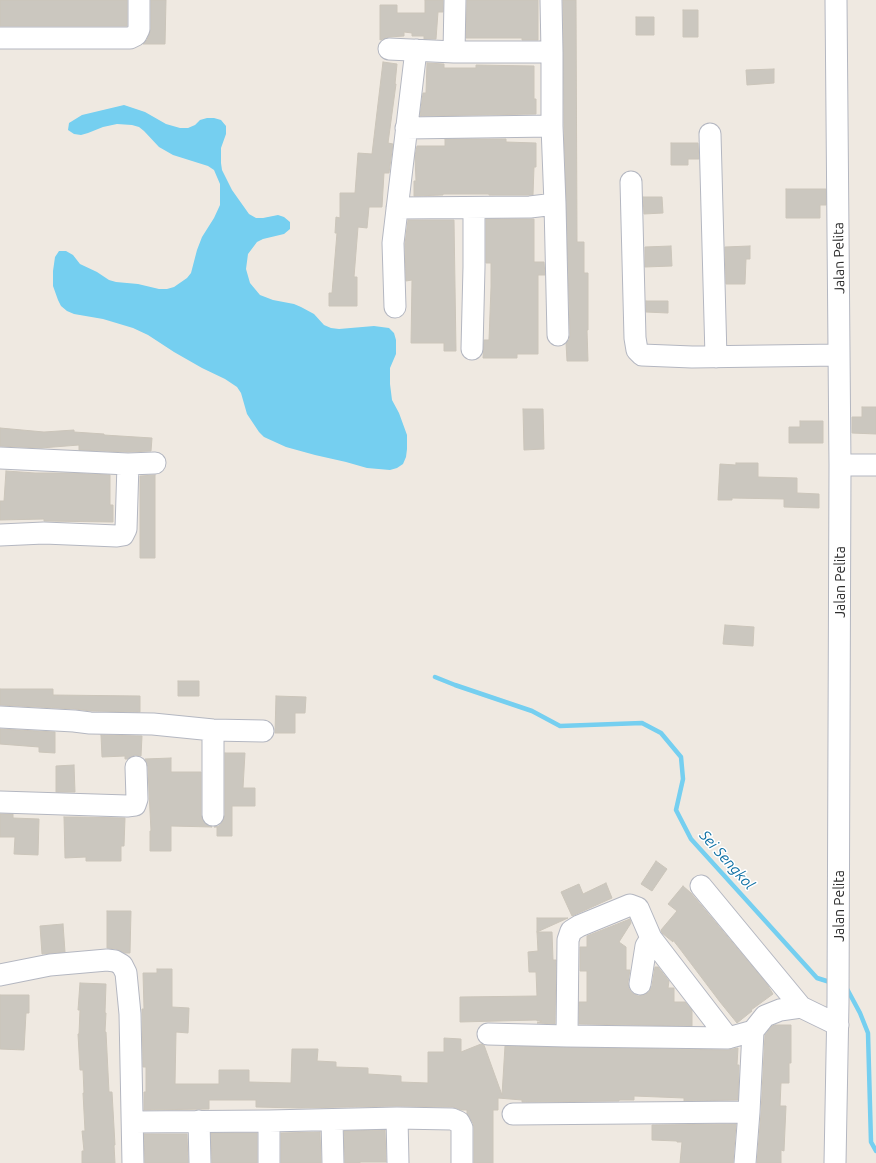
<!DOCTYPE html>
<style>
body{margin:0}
canvas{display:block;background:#efe9e1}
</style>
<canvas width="876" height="1163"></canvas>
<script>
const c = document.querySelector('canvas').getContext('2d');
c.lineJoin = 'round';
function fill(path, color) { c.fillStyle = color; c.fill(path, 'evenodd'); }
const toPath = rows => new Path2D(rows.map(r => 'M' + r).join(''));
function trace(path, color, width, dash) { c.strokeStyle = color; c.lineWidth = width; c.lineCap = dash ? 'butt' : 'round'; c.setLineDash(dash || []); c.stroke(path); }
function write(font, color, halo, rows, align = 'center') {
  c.font = font + ' Ubuntu,sans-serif'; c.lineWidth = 3; c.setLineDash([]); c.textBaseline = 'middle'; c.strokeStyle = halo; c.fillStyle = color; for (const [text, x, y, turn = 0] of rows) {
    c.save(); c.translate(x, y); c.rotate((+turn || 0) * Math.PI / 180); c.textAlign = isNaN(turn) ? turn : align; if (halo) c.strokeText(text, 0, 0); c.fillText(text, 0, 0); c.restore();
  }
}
const water = toPath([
 [124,105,145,112,166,124,180,128,188,128,195,125,200,120,207,118,214,118,221,120,226,126,226,134,221,148,221,163,222,170,232,190,249,214,256,218,263,218,278,215,284,217,290,222,290,229,284,234,263,239,257,242,248,254,246,269,250,283,260,295,273,300,294,304,301,307,314,314,324,325,331,328,339,329,374,326,389,328,394,333,396,340,396,354,390,368,390,384,392,400,399,413,407,435,407,449,406,457,403,464,397,468,390,470,367,468,346,462,315,455,286,447,264,437,259,432,247,414,241,393,237,387,225,379,202,368,174,352,148,335,133,328,103,319,74,314,67,311,61,306,58,300,53,286,53,271,55,257,59,251,66,251,73,255,80,264,97,272,109,280,116,282,138,284,159,289,167,289,174,287,187,278,191,273,197,250,202,237,214,218,220,205,220,184,214,170,208,166,173,155,159,147,144,131,139,127,132,125,117,124,103,127,88,133,81,135,74,134,68,130,69,123,82,115]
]);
const stream = toPath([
 [435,677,455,685,532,711,560,726,642,723,661,733,681,757,683,779,676,810,691,839,817,978,833,983],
 [846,987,860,1013,868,1033,871,1142,876,1151]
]);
const building = toPath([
 [0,0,127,0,127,26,0,26,0,0],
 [151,0,166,0,165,44,143,44,147,40,151,29,151,0],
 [425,0,443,0,443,12,438,12,436,39,424,39,424,36,412,36,412,33,404,32,404,36,389,37,380,40,380,5,397,5,397,13,425,13,425,0],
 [467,0,538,0,538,40,522,40,522,38,466,38,467,0],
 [563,0,576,0,577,242,584,242,584,273,588,273,588,330,587,330,588,361,567,361,566,343,569,340,570,335,564,126,563,0],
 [683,10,698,10,698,37,683,37,683,10],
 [636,17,654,17,654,35,636,35,636,17],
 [383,62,397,64,395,84,396,84,388,143,393,144,389,173,384,173,382,207,369,207,367,228,358,227,354,277,357,277,357,306,329,306,329,293,332,293,337,233,335,233,336,217,340,218,340,193,355,193,358,153,372,154,383,62],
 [427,63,444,64,444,68,476,68,476,65,534,66,534,99,536,99,536,114,420,116,423,93,426,93,427,63],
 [774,69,774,83,747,85,746,70,774,69],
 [445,139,506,139,506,142,536,143,536,167,534,167,533,195,489,195,489,194,443,194,443,195,414,196,414,181,416,181,415,156,417,146,445,146,445,139],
 [671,143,698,143,699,159,688,159,688,165,671,165,671,143],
 [786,189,826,189,826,205,820,205,820,218,786,218,786,189],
 [643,197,662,197,663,213,644,214,643,197],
 [486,219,534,219,534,262,544,262,545,275,538,275,538,354,517,354,517,358,483,358,484,340,489,340,491,287,491,263,486,263,486,219],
 [408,220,454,220,456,351,444,351,444,343,411,343,412,280,406,281,405,244,408,220],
 [671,246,672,266,645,267,645,247,671,246],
 [750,246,750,259,746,259,745,284,726,284,725,247,750,246],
 [646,301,668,301,668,313,646,312,646,301],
 [862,407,876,407,876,434,852,433,852,417,862,417,862,407],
 [523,409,543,409,544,449,524,450,523,409],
 [800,421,823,421,823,443,789,443,789,427,800,427,800,421],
 [0,428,44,432,74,430,74,432,104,434,104,435,152,438,151,451,128,452,79,450,79,445,41,448,0,446,0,428],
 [736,463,758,463,758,477,797,478,797,493,819,494,819,508,784,507,784,499,732,498,732,500,718,500,720,464,736,465,736,463],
 [6,471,35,473,68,473,110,475,110,505,113,505,113,522,44,521,44,519,0,520,0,501,4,501,6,471],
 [155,475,155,558,140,558,140,476,155,475],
 [725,625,754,627,753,646,723,644,725,625],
 [178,681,199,681,199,696,178,696,178,681],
 [0,689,53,689,53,695,140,696,140,712,91,711,75,709,0,705,0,689],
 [276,696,306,697,305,713,295,713,295,733,275,733,276,696],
 [0,729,55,732,55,753,39,752,39,747,0,744,0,729],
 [101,735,142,736,141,756,135,755,130,757,128,759,125,759,125,756,102,757,101,735],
 [225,753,245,753,243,788,255,788,255,806,232,806,232,836,217,836,217,827,214,827,219,826,223,821,225,815,225,753],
 [171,758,171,772,201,772,201,815,203,821,207,825,212,827,171,826,171,851,150,851,150,831,151,831,149,792,148,767,146,761,145,759,171,758],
 [74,765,75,792,56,792,56,766,74,765],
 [0,814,13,814,13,818,39,819,38,855,14,854,15,837,0,837,0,814],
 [64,817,78,817,125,818,124,846,121,846,121,861,86,861,86,857,65,858,64,817],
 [656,861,667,869,652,891,641,884,656,861],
 [606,883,612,898,572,916,561,892,579,884,583,894,606,883],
 [683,886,691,893,767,984,773,994,751,1010,752,1011,737,1023,720,1002,680,949,673,940,673,942,662,933,661,930,677,911,668,904,683,886],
 [107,911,131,911,130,953,125,953,116,949,107,948,107,911],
 [537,918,568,918,537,932,537,918],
 [630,919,631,923,619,942,626,947,626,970,630,970,628,982,629,989,632,993,638,996,644,995,649,992,652,986,655,967,658,967,669,981,668,988,674,988,674,1002,685,1002,692,1010,692,1026,579,1024,579,1002,587,1002,587,971,580,971,580,947,587,947,587,936,630,919],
 [63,924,65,952,42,954,40,926,63,924],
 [537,932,552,932,553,960,556,960,555,1024,537,1023,542,1021,537,1021,537,1020,460,1022,460,997,537,996,536,972,529,972,528,952,538,951,537,932],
 [157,969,172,969,172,1007,189,1008,188,1033,176,1032,175,1084,219,1084,219,1070,249,1070,249,1082,291,1083,292,1049,318,1049,317,1061,336,1062,336,1067,368,1068,368,1074,401,1076,401,1082,428,1083,428,1052,444,1052,444,1038,461,1039,461,1052,481,1044,484,1045,502,1095,505,1046,728,1050,738,1048,737,1065,739,1065,738,1100,684,1101,684,1098,634,1096,634,1100,619,1100,619,1101,522,1102,522,1100,498,1098,498,1110,493,1110,493,1163,474,1163,474,1128,473,1123,467,1114,467,1110,461,1110,453,1107,397,1106,299,1108,256,1107,256,1100,209,1100,209,1109,144,1110,144,1092,146,1092,146,1067,143,1067,142,1009,144,1009,143,973,157,973,157,969],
 [80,983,106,984,105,1013,106,1013,105,1032,106,1032,109,1092,112,1092,115,1145,114,1145,115,1163,82,1163,82,1151,84,1151,82,1131,85,1131,83,1093,84,1093,83,1070,80,1070,78,1034,79,1034,80,1010,78,1010,80,983],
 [0,995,29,995,29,1013,26,1013,24,1050,0,1049,0,995],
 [775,1025,791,1025,791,1063,789,1063,789,1083,781,1083,780,1106,786,1106,784,1151,781,1150,781,1163,757,1163,761,1113,765,1035,772,1026,775,1025],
 [736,1124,733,1163,680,1163,682,1142,677,1142,677,1141,652,1140,652,1125,736,1124],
 [385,1130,386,1162,360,1162,360,1163,345,1163,344,1131,385,1130],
 [320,1132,321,1163,281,1163,281,1133,320,1132],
 [211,1133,257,1133,257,1163,212,1163,211,1133],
 [144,1134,187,1134,188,1163,145,1163,144,1134]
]);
const minor = toPath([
 [551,0,552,52],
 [0,38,130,38,136,35,139,29,139,0],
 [389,49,454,52],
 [406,128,552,126],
 [710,134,716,357],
 [631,182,635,338,637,350,642,355,692,357,839,355],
 [555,204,558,335],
 [397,208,530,207,555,204,552,126,552,52,454,52,455,0],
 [395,307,393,243,416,50],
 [472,349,474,267,474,208],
 [0,458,128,464,155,463],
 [840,465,876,465],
 [0,535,44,533,117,536,123,535,126,529,128,464],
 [0,717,74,721,90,723,153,724,213,730,263,731],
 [213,730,213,815],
 [0,802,127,806,135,805,137,799,136,767],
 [701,886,801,1007,838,1025],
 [651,938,728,1038],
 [0,975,50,965,107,960,115,961,122,965,126,973,130,1014,133,1163],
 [488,1034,567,1036,728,1038,753,1031],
 [567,1036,568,940,571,931,579,926,630,905,638,908,651,938,646,946,640,984],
 [513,1114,749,1112],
 [397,1118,398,1163],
 [332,1120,333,1163],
 [199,1121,200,1163],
 [269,1121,269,1163],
 [133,1122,269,1121,397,1118,452,1119,459,1122,462,1128,462,1163],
 [745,1163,749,1112,753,1031,765,1016,780,1010,801,1007],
 [835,1163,838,1002,840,465,836,0]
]);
const streetNames = [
 ["Jalan Pelita",839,258,-91],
 ["Jalan Pelita",840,582,-90],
 ["Jalan Pelita",839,906,-90]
];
const waterNames = [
 ["Sei Sengkol",727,860,48]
];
fill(water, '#75cff0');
trace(stream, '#75cff0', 4.5);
fill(building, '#cbc7bf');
trace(building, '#cbc5ba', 1);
trace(minor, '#b4b7c1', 23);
trace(minor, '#fff', 21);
write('14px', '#2e2e2e', '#fff', streetNames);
write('italic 15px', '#0d6fa3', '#fff', waterNames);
</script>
